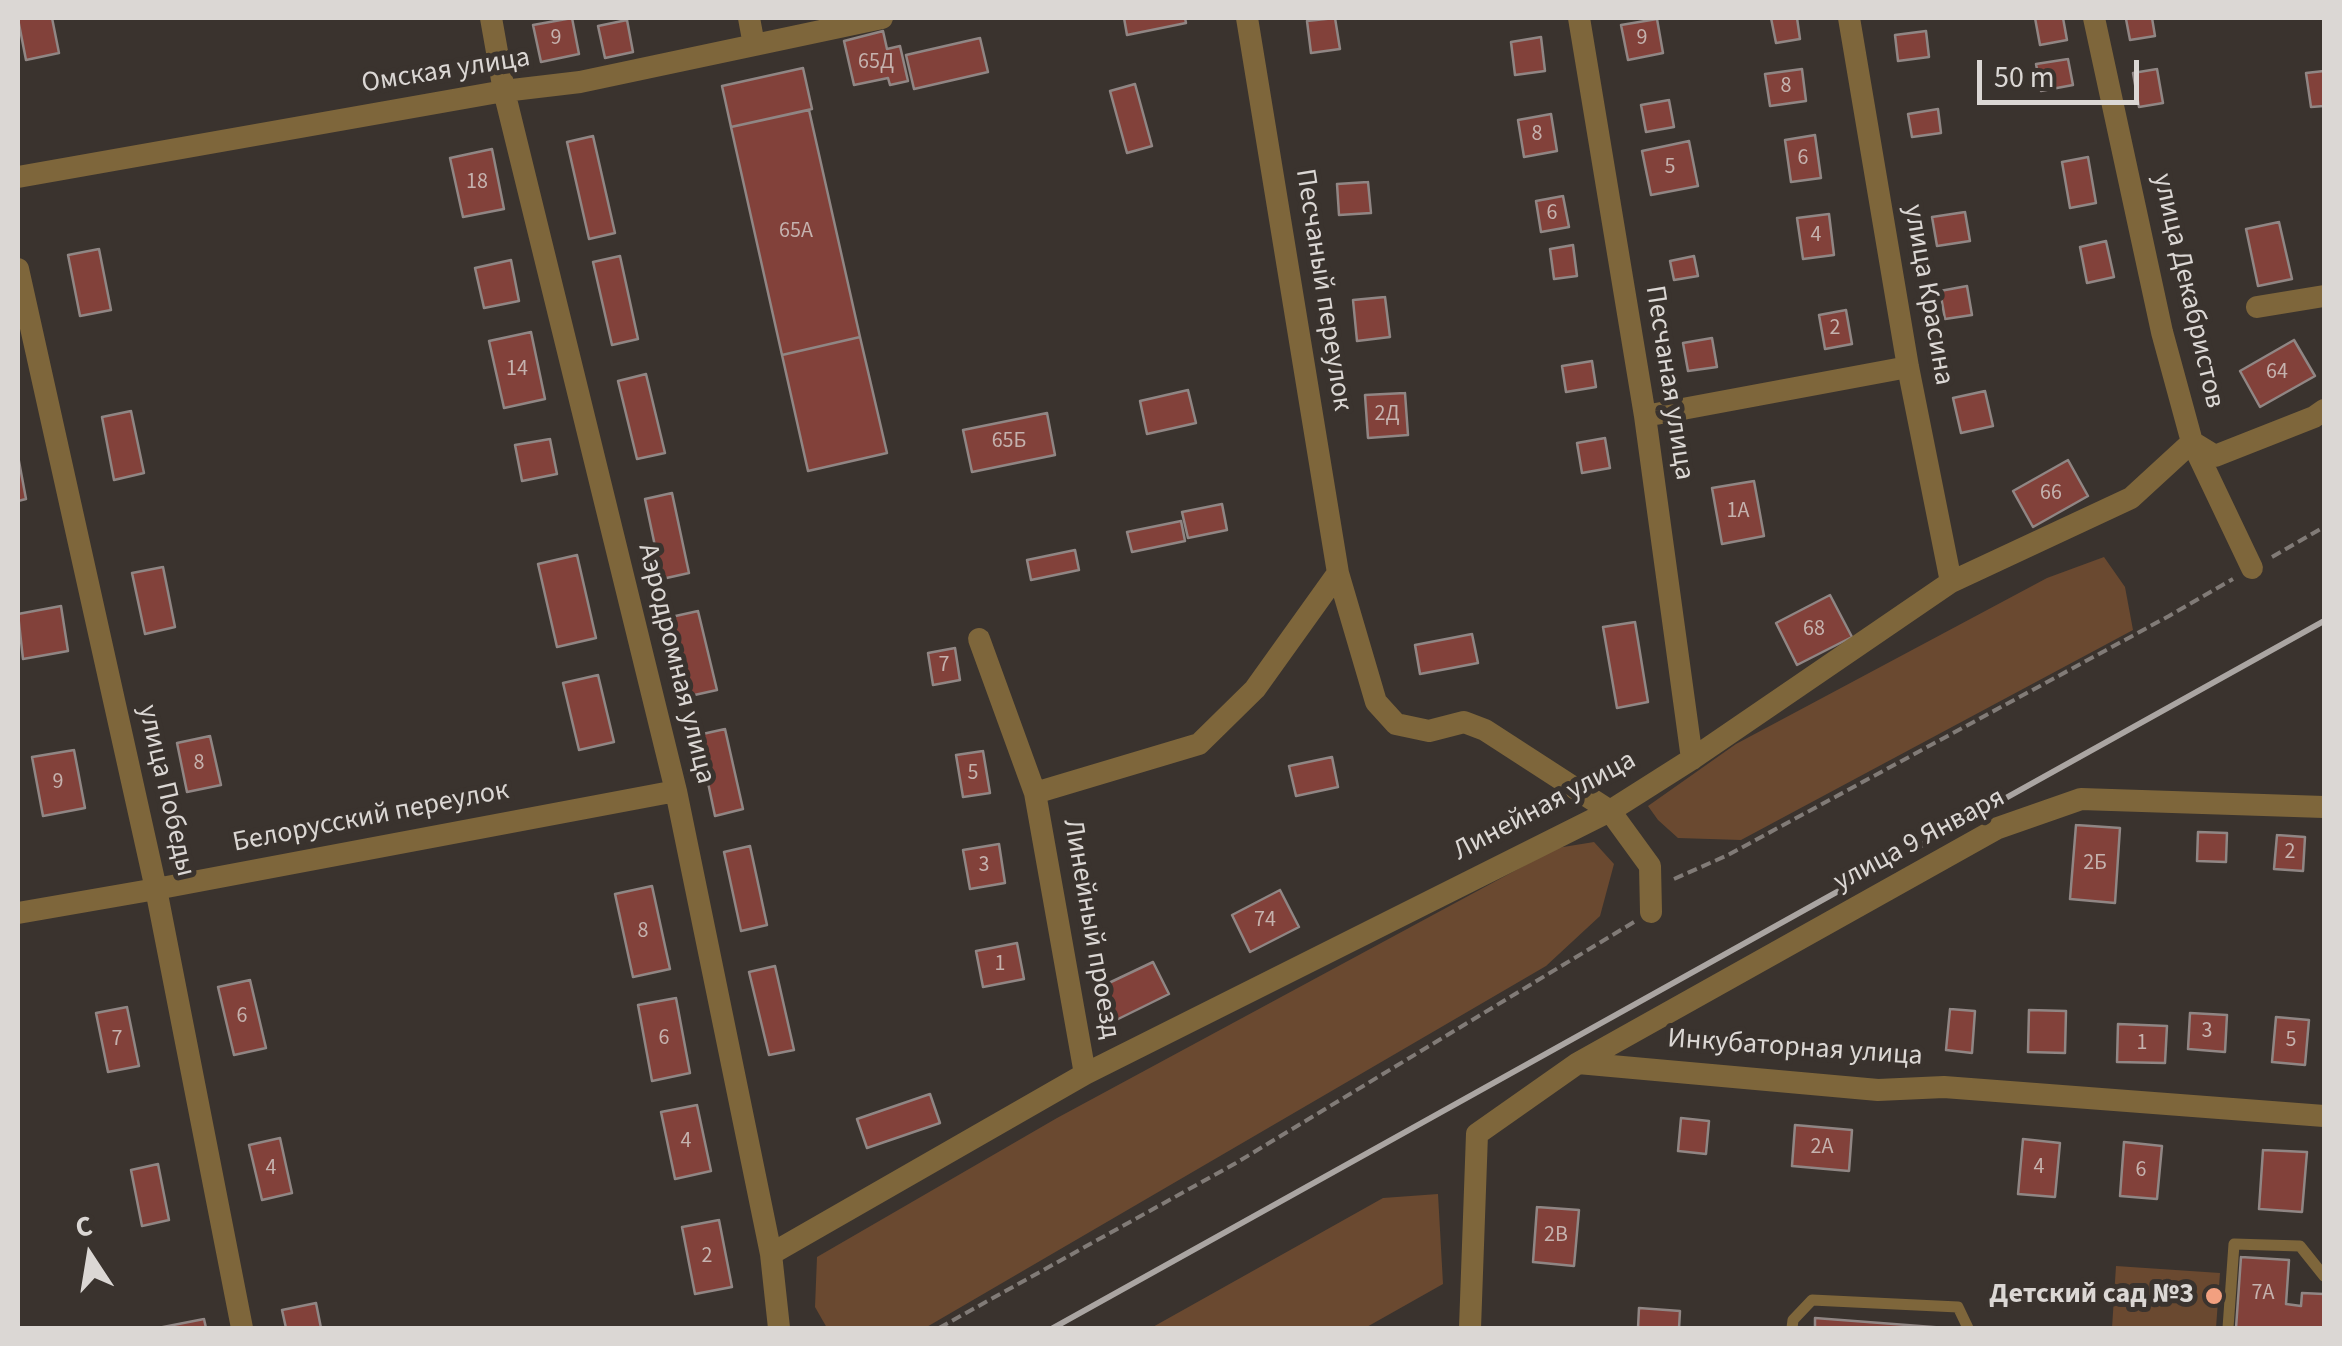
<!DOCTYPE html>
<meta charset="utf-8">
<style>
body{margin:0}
#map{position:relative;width:2342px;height:1346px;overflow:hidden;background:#3a332e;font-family:"Source Sans 3",sans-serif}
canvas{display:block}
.frame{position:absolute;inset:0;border:20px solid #dbd7d4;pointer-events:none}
.north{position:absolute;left:40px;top:1206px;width:100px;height:100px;-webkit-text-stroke:8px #3a332e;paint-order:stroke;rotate:348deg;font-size:28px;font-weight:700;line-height:40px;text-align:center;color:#dbd7d4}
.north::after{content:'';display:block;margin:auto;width:35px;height:45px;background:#dbd7d4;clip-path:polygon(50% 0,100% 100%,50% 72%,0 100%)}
.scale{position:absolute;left:1977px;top:60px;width:162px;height:45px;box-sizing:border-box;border:5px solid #dbd7d4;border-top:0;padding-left:12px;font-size:30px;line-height:35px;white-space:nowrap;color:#dbd7d4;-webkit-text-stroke:8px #3a332e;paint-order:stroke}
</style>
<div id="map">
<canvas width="2342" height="1346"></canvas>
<div class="frame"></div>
<div class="north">С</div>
<div class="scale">50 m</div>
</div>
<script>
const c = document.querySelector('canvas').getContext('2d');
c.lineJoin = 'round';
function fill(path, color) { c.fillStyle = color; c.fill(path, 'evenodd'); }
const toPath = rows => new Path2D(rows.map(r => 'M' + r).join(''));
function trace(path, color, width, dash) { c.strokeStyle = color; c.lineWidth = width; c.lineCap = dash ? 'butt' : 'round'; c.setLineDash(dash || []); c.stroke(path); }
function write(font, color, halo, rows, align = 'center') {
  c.font = font + ' "Source Sans 3",sans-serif'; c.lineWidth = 10; c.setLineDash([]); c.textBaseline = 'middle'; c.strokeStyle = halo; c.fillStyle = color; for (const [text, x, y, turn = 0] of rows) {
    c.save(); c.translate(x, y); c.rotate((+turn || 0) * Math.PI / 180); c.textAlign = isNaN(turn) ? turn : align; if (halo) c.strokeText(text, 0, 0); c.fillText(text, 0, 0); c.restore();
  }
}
const green = toPath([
 [2104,557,2125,587,2133,630,1741,840,1678,838,1658,820,1648,806,1736,744,2047,578],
 [1594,842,1614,864,1600,916,1546,966,925,1328,827,1328,815,1307,817,1257,1057,1118,1557,848],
 [1438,1194,1443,1284,1365,1328,1151,1328,1383,1198],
 [2116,1266,2220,1273,2216,1328,2112,1328]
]);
const building = toPath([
 [26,18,52,18,59,53,26,60,18,19,26,18],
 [572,18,579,54,541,62,533,25,572,18],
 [1124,18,1185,18,1186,23,1127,35,1124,18],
 [1335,18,1340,49,1311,53,1307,21,1335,18],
 [1771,18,1797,18,1800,39,1776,43,1771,18],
 [2035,18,2063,18,2067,40,2040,45,2035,18],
 [2136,18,2152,18,2155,36,2130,40,2126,19,2136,18],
 [1657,19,1663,53,1628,60,1621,25,1657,19],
 [627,20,633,52,605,58,598,26,627,20],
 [883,31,887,49,900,46,908,81,890,85,888,78,854,85,844,41,883,31],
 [1926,31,1929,57,1898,61,1895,35,1926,31],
 [1541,37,1545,71,1515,75,1511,42,1541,37],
 [980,38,988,72,914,89,906,55,980,38],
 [2068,59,2073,85,2041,91,2036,64,2068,59],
 [803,68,812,109,731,127,722,86,803,68],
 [1802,69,1806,101,1770,106,1765,74,1802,69],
 [2157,69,2163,103,2139,107,2133,73,2157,69],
 [2324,71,2324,106,2311,107,2306,73,2324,71],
 [1135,84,1152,146,1127,153,1110,91,1135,84],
 [1669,100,1674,127,1646,132,1641,105,1669,100],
 [1938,109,1941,133,1912,137,1908,114,1938,109],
 [809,110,860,337,782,355,731,127,809,110],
 [1551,114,1557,151,1524,157,1518,120,1551,114],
 [1815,135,1821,178,1791,182,1785,140,1815,135],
 [593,136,615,233,589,239,567,142,593,136],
 [1689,141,1698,186,1651,195,1642,151,1689,141],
 [492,149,504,209,463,217,450,158,492,149],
 [2088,157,2096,203,2070,208,2062,162,2088,157],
 [1368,182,1371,213,1339,215,1337,184,1368,182],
 [1563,196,1569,227,1541,232,1536,201,1563,196],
 [1965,212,1970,241,1937,246,1932,217,1965,212],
 [1829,214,1834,255,1803,259,1797,218,1829,214],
 [2279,222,2292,279,2258,286,2246,229,2279,222],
 [2106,241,2114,277,2087,283,2080,247,2106,241],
 [1573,245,1577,276,1554,279,1550,249,1573,245],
 [99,249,111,310,80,316,68,255,99,249],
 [620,256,638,339,612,345,593,262,620,256],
 [1694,256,1698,276,1674,280,1670,261,1694,256],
 [511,260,519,301,484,308,475,268,511,260],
 [1967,286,1972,315,1945,319,1940,291,1967,286],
 [1385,297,1390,337,1357,341,1353,300,1385,297],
 [1846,310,1852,344,1825,349,1819,315,1846,310],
 [531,332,545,399,504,408,489,341,531,332],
 [860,337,887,453,808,471,782,355,860,337],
 [1712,338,1717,367,1688,371,1683,343,1712,338],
 [2294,340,2315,376,2260,407,2240,371,2294,340],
 [1592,361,1596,387,1566,392,1562,366,1592,361],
 [646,374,665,453,637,459,618,381,646,374],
 [1188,390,1196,423,1147,434,1140,401,1188,390],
 [1985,391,1993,426,1961,433,1953,398,1985,391],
 [1405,393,1408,435,1368,438,1365,395,1405,393],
 [131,411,144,473,114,480,102,417,131,411],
 [1047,413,1055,455,972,472,963,430,1047,413],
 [1605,438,1610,468,1582,473,1577,443,1605,438],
 [550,439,557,474,522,481,515,445,550,439],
 [18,456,26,499,18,501,18,456],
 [2068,460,2088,496,2033,527,2013,491,2068,460],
 [1754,481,1764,536,1722,544,1712,488,1754,481],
 [672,493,689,573,662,579,645,499,672,493],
 [1222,504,1227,530,1188,538,1182,512,1222,504],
 [1181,521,1185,541,1132,552,1127,532,1181,521],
 [1075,550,1079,570,1031,580,1027,560,1075,550],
 [577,555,596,638,557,647,538,564,577,555],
 [163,567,175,627,145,634,132,573,163,567],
 [1830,595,1852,637,1797,665,1776,623,1830,595],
 [61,606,68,651,23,659,18,614,61,606],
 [698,611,717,690,690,696,671,617,698,611],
 [1635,622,1648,702,1617,708,1603,627,1635,622],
 [1472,634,1478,663,1420,674,1415,645,1472,634],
 [955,648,960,680,933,685,928,653,955,648],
 [598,675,614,742,579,750,563,683,598,675],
 [725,729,743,809,715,816,698,735,725,729],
 [210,736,221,785,187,792,177,743,210,736],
 [74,750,85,808,43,816,32,757,74,750],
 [983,751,990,793,963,797,956,755,983,751],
 [1332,757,1338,787,1296,796,1289,766,1332,757],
 [2076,825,2120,828,2115,903,2070,899,2076,825],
 [2198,832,2227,833,2226,862,2197,861,2198,832],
 [2277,835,2305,837,2303,871,2274,869,2277,835],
 [999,844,1005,883,970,889,963,850,999,844],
 [750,846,767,925,741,931,724,852,750,846],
 [652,886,670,969,633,977,615,894,652,886],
 [1280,890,1299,927,1250,952,1232,915,1280,890],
 [1017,943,1024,979,983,987,976,951,1017,943],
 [1153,962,1169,994,1108,1024,1092,991,1153,962],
 [775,966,794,1050,769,1055,749,972,775,966],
 [250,980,266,1048,234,1055,218,987,250,980],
 [676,998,690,1073,652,1081,638,1005,676,998],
 [127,1007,139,1066,108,1072,96,1013,127,1007],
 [1950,1009,1975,1011,1972,1053,1946,1050,1950,1009],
 [2029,1010,2066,1011,2065,1053,2028,1052,2029,1010],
 [2190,1013,2227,1015,2225,1052,2188,1049,2190,1013],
 [2276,1017,2309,1020,2305,1065,2272,1062,2276,1017],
 [2118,1024,2167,1026,2165,1063,2117,1062,2118,1024],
 [930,1094,940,1123,867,1148,857,1119,930,1094],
 [697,1105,711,1171,675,1179,661,1112,697,1105],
 [1681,1118,1709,1121,1706,1154,1678,1151,1681,1118],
 [1795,1125,1852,1130,1849,1171,1792,1166,1795,1125],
 [280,1138,292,1193,262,1200,249,1145,280,1138],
 [2023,1139,2060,1143,2055,1197,2018,1194,2023,1139],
 [2124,1142,2162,1146,2157,1199,2120,1196,2124,1142],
 [2263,1150,2307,1152,2302,1212,2259,1209,2263,1150],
 [158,1164,169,1220,142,1226,131,1170,158,1164],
 [1537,1207,1579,1210,1574,1266,1533,1262,1537,1207],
 [719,1220,732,1287,695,1294,682,1227,719,1220],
 [2241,1257,2289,1260,2286,1304,2301,1306,2302,1293,2324,1294,2324,1328,2236,1328,2241,1257],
 [316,1303,321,1328,286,1328,282,1310,316,1303],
 [1639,1308,1680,1311,1679,1328,1638,1328,1639,1308],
 [1815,1318,1946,1328,1815,1328,1815,1318],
 [204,1319,206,1328,158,1328,204,1319]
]);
const path = toPath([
 [2272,557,2324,527],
 [1674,879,1728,855,2169,616,2233,579],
 [939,1328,1236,1163,1634,922]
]);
const service = toPath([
 [1792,1328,1793,1320,1812,1300,1958,1307,1968,1328],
 [2228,1328,2234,1244,2300,1246,2324,1276]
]);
const minor = toPath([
 [491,18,504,91,676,791,771,1254,779,1328],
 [749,18,754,45],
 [1247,18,1338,573],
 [1579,18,1645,416,1692,759],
 [1849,18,1908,367,1951,582],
 [2094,18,2162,332,2192,442,2252,568],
 [18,177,504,91,580,82,882,18],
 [18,269,156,889,242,1328],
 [2257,307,2324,296],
 [1645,416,1908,367],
 [979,639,1035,793,1085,1074],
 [1035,793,1199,744,1255,689,1338,573,1376,702,1396,724,1429,731,1464,722,1485,730,1610,811,1650,866,1651,912],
 [18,913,156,889,676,791],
 [1578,1063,1998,828,2081,799,2324,807],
 [771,1254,1085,1074,1610,811,1692,759,1951,582,2131,498,2192,442,2215,456,2314,417,2324,410],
 [1470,1328,1477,1134,1578,1063,1878,1090,1944,1087,2324,1116]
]);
const rail = toPath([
 [1053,1328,2324,621]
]);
const markers = [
 [2214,1296,10,"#f2a080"]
];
const numberNames = [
 ["9",556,39],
 ["9",1642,39],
 ["65Д",876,63],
 ["8",1786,87],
 ["8",1537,135],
 ["6",1803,159],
 ["5",1670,168],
 ["18",477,183],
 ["6",1552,214],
 ["65А",796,232],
 ["4",1816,236],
 ["2",1835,329],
 ["14",517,370],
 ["64",2277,373],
 ["2Д",1387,415],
 ["65Б",1009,442],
 ["66",2051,494],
 ["1А",1738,512],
 ["68",1814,630],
 ["7",944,666],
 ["8",199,764],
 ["5",973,774],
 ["9",58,783],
 ["2",2290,853],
 ["2Б",2095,864],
 ["3",984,866],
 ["74",1265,921],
 ["8",643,932],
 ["1",1000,965],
 ["6",242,1017],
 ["3",2207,1032],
 ["6",664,1039],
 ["7",117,1040],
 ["5",2291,1041],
 ["1",2142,1044],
 ["4",686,1142],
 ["2А",1822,1148],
 ["4",2039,1168],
 ["4",271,1169],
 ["6",2141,1171],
 ["2В",1556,1236],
 ["2",707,1257],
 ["7А",2263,1294]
];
const streetNames = [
 ["Омская улица",446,72,-9],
 ["Песчаный переулок",1322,290,81],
 ["улица Декабристов",2187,291,77],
 ["улица Красина",1927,295,80],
 ["Песчаная улица",1668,383,81],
 ["Аэродромная улица",675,664,76],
 ["улица Победы",165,791,77],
 ["Линейная улица",1545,807,-28],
 ["Белорусский переулок",371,818,-11],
 ["улица 9 Января",1920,841,-28],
 ["Линейный проезд",1090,929,80],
 ["Инкубаторная улица",1795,1049,4]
];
const poiNames = [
 ["Детский сад №3",2194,1296]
];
fill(green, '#6a4930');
fill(building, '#82413a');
trace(building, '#908684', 2.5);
trace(path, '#817b77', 4, [10, 5]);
trace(service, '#7e663b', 11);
trace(minor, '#7e663b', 22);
trace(rail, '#aaa5a2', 6);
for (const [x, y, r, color] of markers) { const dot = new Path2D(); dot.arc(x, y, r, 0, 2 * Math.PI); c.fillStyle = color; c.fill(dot); trace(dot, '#3a332e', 4); }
write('22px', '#c5b2ae', null, numberNames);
write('28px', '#dbd7d4', '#3a332e', streetNames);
write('bold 28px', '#dbd7d4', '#3a332e', poiNames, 'right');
</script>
